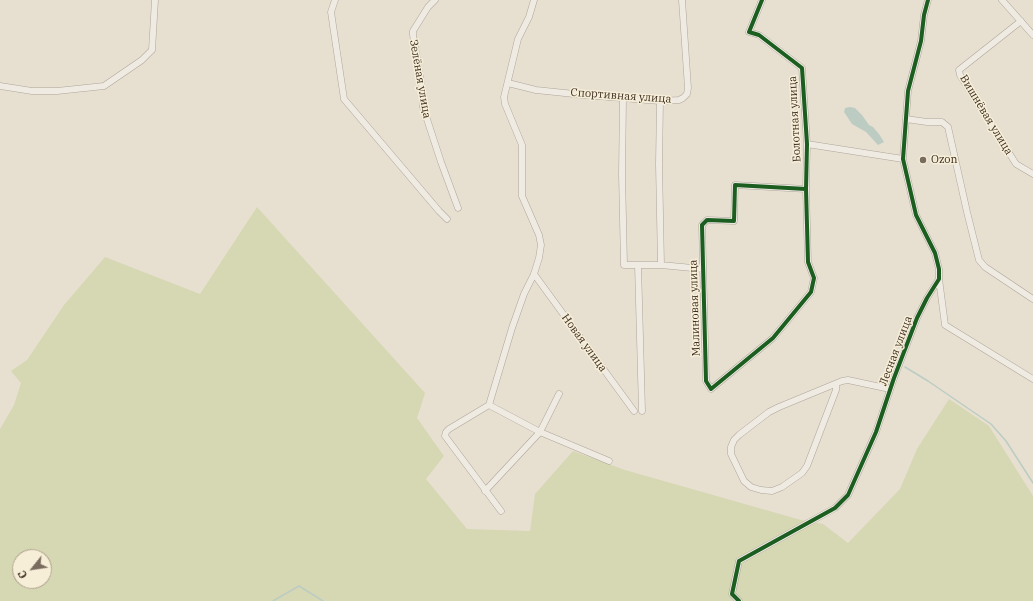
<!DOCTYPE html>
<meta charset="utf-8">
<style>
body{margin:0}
#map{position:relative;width:1033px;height:601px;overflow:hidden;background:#e7e0d1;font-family:"IBM Plex Serif",serif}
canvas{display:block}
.north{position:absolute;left:12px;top:549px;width:40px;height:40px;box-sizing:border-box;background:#f7eed8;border:1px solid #ada18e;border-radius:50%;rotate:240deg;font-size:11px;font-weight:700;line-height:16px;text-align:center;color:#3d2e20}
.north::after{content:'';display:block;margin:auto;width:14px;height:18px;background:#786c5e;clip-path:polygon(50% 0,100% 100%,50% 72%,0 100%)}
</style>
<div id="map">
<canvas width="1033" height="601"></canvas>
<div class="north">С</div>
</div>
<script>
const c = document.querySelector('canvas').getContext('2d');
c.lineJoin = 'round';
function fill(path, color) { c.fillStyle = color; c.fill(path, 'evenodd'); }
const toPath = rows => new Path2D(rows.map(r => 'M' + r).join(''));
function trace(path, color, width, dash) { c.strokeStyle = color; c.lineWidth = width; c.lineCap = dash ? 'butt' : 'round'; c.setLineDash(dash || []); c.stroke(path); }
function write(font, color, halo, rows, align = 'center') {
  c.font = font + ' "IBM Plex Serif",serif'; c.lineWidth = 3; c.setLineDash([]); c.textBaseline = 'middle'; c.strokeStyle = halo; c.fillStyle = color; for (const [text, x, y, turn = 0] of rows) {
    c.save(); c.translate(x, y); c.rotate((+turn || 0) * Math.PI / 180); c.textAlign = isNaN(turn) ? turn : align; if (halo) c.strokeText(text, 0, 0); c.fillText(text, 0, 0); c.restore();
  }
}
const green = toPath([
 [257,207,425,393,417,418,444,456,426,479,467,529,530,531,535,494,573,451,625,470,801,520,823,524,848,543,900,489,917,449,949,399,989,426,1033,496,1033,601,0,601,0,429,14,405,21,383,11,371,27,360,64,305,105,257,200,294],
 [20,557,44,557,44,581,20,581]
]);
const water = toPath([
 [850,107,855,108,862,115,869,125,873,127,879,134,884,142,878,145,866,132,852,124,844,112,845,108]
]);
const stream = toPath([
 [905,367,928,381,991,424,1006,441,1033,483],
 [273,601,299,586,323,601]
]);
const minor = toPath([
 [335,0,331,12,344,99,439,211,447,219],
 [435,0,428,7,413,31,413,35,423,95,423,107,441,162,458,208],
 [762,0,749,32,759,35,802,68,807,144,806,189,808,262,814,278,811,292,773,338,711,389,706,381,702,225,707,220,734,221,735,185,806,189],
 [1002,0,1033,35],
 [1021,21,959,70,960,75,1016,164,1033,174],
 [508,83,536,90,584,95,660,101,679,100,683,98,687,94,688,88,682,0],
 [0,86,32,91,57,91,104,86,142,60,152,50,155,0],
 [623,98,622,174,624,265,661,265,703,269],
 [660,101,659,164,661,265],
 [906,119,927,122,942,122,948,127,967,212,979,260,985,267,1033,299],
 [807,144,903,159],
 [638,265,642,411],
 [534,274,634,411],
 [939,279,945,325,1033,379],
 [836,384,836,390,807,466,802,473,782,487,772,491,761,490,751,487,744,481,731,454,731,447,734,440,739,435,769,412,779,407,842,381,848,380,890,389],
 [489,405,540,432,609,461],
 [485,491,540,432,559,394],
 [501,511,445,436,446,432,449,429,489,405,512,328,524,294,534,274,539,258,541,245,539,235,522,196,522,145,505,104,504,97,518,39,529,17,534,0],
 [739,601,732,594,739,561,835,508,848,495,876,432,894,378,917,318,927,298,939,279,939,269,935,253,916,215,903,159,908,91,921,41,924,15,928,0]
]);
const cycleway = toPath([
 [762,0,749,32,759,35,802,68,807,144,806,189,808,262,814,278,811,292,773,338,711,389,706,381,702,225,707,220,734,221,735,185,806,189],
 [739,601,732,594,739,561,835,508,848,495,876,432,894,378,917,318,927,298,939,279,939,269,935,253,916,215,903,159,908,91,921,41,924,15,928,0]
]);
const markers = [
 [923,160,4,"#786c5e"]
];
const streetNames = [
 ["Зелёная улица",420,79,80],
 ["Спортивная улица",621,96,4],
 ["Вишнёвая улица",986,115,59],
 ["Болотная улица",795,119,-93],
 ["Малиновая улица",695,308,-92],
 ["Новая улица",584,343,54],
 ["Лесная улица",896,351,-69]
];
const poiNames = [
 ["Ozon",931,160]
];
fill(green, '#d6d7b3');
fill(water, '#bcccc2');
trace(stream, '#bcccc2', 1.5);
trace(minor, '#ada599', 7);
trace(minor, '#efebe3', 6);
trace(cycleway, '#1b5e20', 4);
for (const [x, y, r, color] of markers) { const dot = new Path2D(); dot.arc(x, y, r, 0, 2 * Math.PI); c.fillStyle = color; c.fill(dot); trace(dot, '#f7eed8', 1.5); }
write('11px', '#3d2e20', '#f7eed8', streetNames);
write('11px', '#3d2e20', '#f7eed8', poiNames, 'left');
</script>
